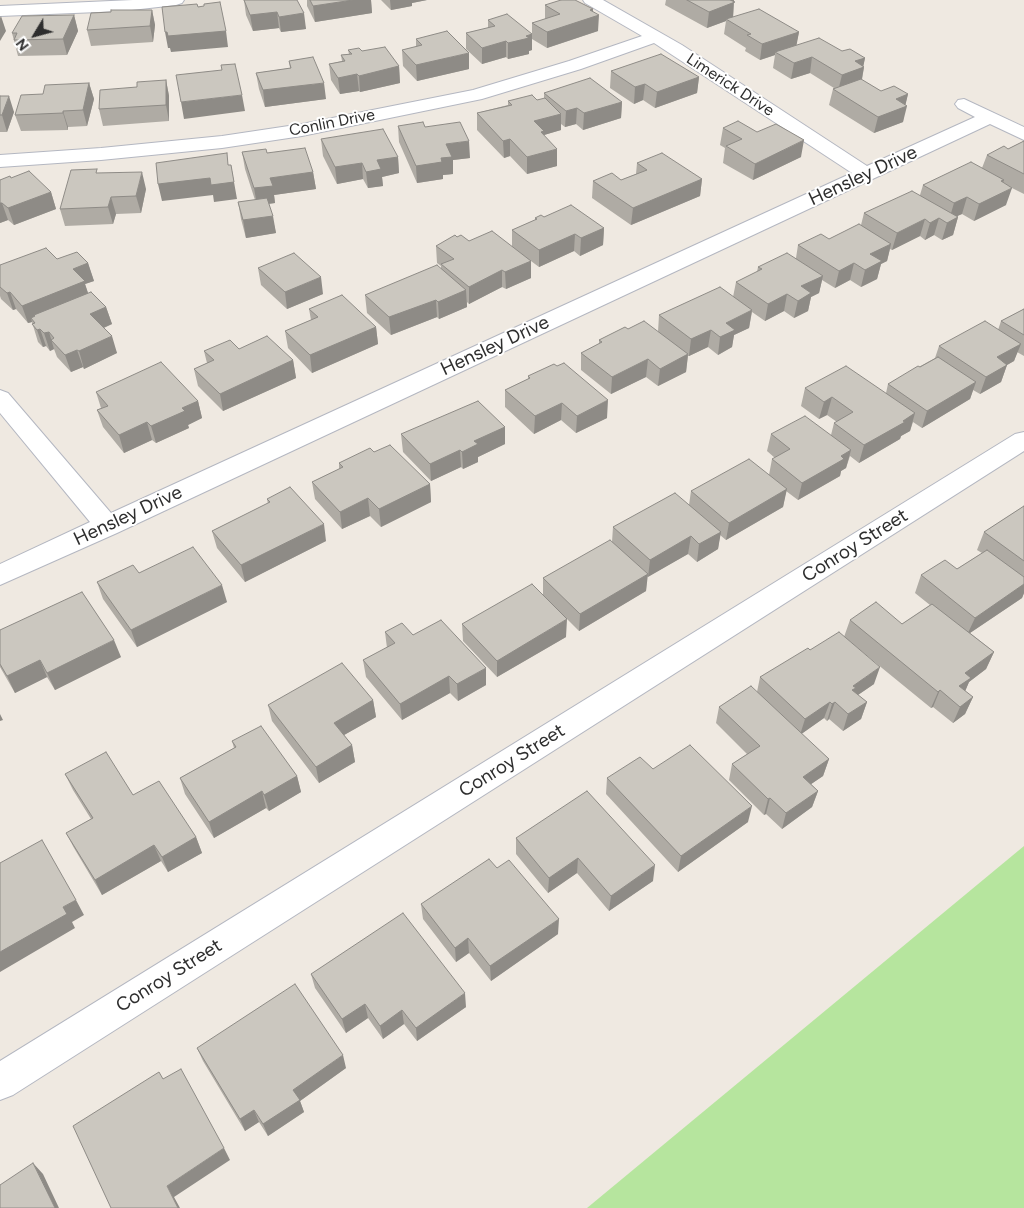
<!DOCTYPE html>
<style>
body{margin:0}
#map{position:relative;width:1024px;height:1208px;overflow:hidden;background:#efe9e1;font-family:Figtree,sans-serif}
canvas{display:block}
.north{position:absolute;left:10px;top:10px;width:50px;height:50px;-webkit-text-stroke:4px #fff;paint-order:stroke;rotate:233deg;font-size:14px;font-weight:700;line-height:20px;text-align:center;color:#2e2e2e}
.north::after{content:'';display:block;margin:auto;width:18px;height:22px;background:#2e2e2e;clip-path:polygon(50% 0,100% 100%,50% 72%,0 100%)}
</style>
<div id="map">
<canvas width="1024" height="1208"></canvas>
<div class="north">N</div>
</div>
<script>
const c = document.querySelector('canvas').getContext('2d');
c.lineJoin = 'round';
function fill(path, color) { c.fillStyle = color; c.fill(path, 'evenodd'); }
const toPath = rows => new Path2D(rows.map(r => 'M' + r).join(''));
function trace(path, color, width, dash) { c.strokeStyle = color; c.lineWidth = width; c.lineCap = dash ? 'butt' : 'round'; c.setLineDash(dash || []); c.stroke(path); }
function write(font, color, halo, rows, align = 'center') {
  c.font = font + ' Figtree,sans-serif'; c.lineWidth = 4; c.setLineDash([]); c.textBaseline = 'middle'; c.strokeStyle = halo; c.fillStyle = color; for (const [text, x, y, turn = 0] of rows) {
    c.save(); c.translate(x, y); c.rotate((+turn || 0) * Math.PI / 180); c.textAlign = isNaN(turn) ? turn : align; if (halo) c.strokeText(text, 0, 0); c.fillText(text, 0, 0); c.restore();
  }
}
const green = toPath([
 [1024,846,1024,1208,587,1208]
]);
const minor = toPath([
 [133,0,184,0,182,3,176,5,123,11,0,16,0,6,133,0],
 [583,0,603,0,682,45,867,166,975,117,958,108,955,104,958,100,964,99,1024,127,1024,140,990,124,117,533,0,585,0,564,90,522,0,413,0,390,8,393,111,513,852,173,654,43,581,69,482,99,302,136,222,148,101,160,0,167,0,155,101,148,222,136,302,124,473,90,569,61,642,36,585,3,583,0],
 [1024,432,1024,451,13,1095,0,1100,0,1061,1015,434,1024,432]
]);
const wall = toPath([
 [244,0,297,0,306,29,281,32,279,28,253,31,246,15],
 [307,0,371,0,372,13,315,22,307,6],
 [381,0,427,0,412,3,412,6,391,10],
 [666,0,734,0,733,17,799,32,796,45,842,51,865,58,863,66,864,67,862,80,881,91,908,94,905,105,903,122,874,133,829,105,833,89,834,88,810,73,791,79,773,68,775,55,760,60,745,51,746,48,724,34,726,21,707,28,665,5],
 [545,5,593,9,593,11,598,31,547,48,532,39,532,50,529,51,529,54,508,59,506,57,482,64,466,49,466,33,488,28,488,20,532,34,532,23,545,19],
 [152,10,155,25,153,42,91,46,87,30],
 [74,15,78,31,67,55,18,56,12,33],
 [416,39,469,69,417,81,403,66,402,50,416,47],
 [348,50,362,51,399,66,400,83,360,92,359,91,340,94,331,80,329,64,342,61,341,55,349,54],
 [289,61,326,99,265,107,259,89,256,73,290,68],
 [611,71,699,77,697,93,655,108,643,100,634,104,610,88],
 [166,80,169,96,169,121,103,126,99,109,137,87],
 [89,83,94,99,87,126,68,127,68,130,21,131,15,115,43,94],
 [544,93,622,102,621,118,583,130,576,124,565,127,561,124,561,130,544,135,557,166,527,174,510,156,504,158,477,130,477,113,508,105,508,101,537,100,544,99],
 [0,96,14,112,7,132,0,132],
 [398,126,425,127,470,158,453,160,453,174,443,175,443,179,417,183,399,142],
 [723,128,801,157,753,180,723,163,725,148,720,145],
 [321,139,398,157,399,173,382,177,383,186,368,188,363,179,337,184,323,156],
 [1024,141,1024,194,1004,184,1006,205,974,221,962,214,956,216,958,217,953,235,942,240,934,235,925,240,920,236,892,250,890,249,887,261,881,264,877,279,861,287,850,280,835,288,822,280,819,293,811,297,808,311,794,318,784,311,765,321,752,312,749,328,734,335,732,347,718,355,708,347,689,356,688,356,686,372,658,386,646,377,611,394,581,370,581,353,599,344,599,340,628,329,658,332,659,315,733,297,736,282,757,272,758,267,796,258,798,245,829,239,861,225,864,213,920,195,923,185,982,168,987,155,1008,149],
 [242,152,267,153,313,172,316,189,274,195,275,203,269,204,276,233,246,238,241,219,238,202,255,200,245,169],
 [637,163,702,179,700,196,631,225,592,198,593,181,621,180,636,174],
 [98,173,146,189,141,213,116,214,113,224,65,226,60,209],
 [11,178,51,192,56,209,14,225,8,220,0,223,0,180],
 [544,217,604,228,603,245,580,256,574,251,539,267,531,261,531,278,506,289,502,287,469,304,467,302,467,307,439,319,437,317,391,335,367,313,365,295,441,269,441,266,437,263,436,246,457,237,469,241,512,246,512,230,535,220,535,218],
 [57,259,88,263,94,281,85,284,88,293,106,307,112,324,104,328,117,353,84,369,83,367,71,372,57,357,54,349,50,351,46,346,43,347,38,342,32,322,28,323,16,309,13,310,1,299,0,296,0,265],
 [258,268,323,294,287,309,261,285],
 [309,309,376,327,378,344,312,373,288,348,285,331,311,320],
 [1024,309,1024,356,1017,352,1014,361,1007,365,1001,382,980,394,973,390,970,399,922,428,913,422,910,431,901,436,900,439,859,463,850,456,846,468,841,471,840,476,798,500,786,491,783,507,726,540,720,535,718,549,697,562,688,554,647,577,646,591,579,631,543,595,543,578,612,542,613,527,689,505,691,491,769,475,772,459,775,458,767,451,771,434,831,435,834,423,837,422,827,415,819,419,801,406,805,388,886,393,888,384,935,358,939,346,998,330,1001,321],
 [239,349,293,360,296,378,223,411,198,386,194,369,207,363,204,351],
 [528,376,607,418,576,433,561,420,534,434,505,407,505,390,528,379],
 [96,392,198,401,202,418,188,425,189,428,156,443,152,440,124,453,103,427,97,410,101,408],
 [505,427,505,444,478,457,478,462,463,469,461,467,431,481,403,452,401,434],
 [374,452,430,484,431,502,381,527,370,516,342,529,315,499,312,482,339,469,339,463],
 [267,499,326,541,245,582,217,548,212,531,268,504],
 [1024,506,1024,593,1022,598,970,633,994,652,986,669,969,682,965,691,973,697,965,714,953,723,933,707,931,708,844,637,850,620,902,624,930,605,915,593,921,575,957,569,982,553,977,550,984,532],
 [139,573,227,602,137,647,103,599,97,582],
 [462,624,566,637,497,677,463,641],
 [0,630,121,657,55,690,47,677,15,693,0,667],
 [385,632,413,635,486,685,458,701,450,693,402,720,366,677,363,660,387,648],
 [810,650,874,684,858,695,867,702,861,719,843,731,829,719,827,721,824,718,801,734,829,759,823,776,811,784,818,791,812,807,782,829,766,814,764,815,729,780,732,764,747,754,716,723,719,707,757,692,760,677],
 [373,700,376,717,344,735,352,745,355,762,319,783,272,721,268,705],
 [232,741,297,776,301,792,269,811,266,808,214,838,185,794,180,778,234,748],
 [653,769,748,822,678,872,606,794,607,778],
 [65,774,133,795,196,837,202,853,168,872,161,861,102,895,74,848,66,833,91,819,73,790],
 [516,838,653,881,609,911,577,873,548,893,516,854],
 [497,868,558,934,491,981,469,953,456,962,423,919,421,904],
 [311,974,466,1007,417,1041,404,1024,383,1039,368,1018,346,1033,315,988],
 [197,1048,346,1068,300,1101,304,1112,268,1136,259,1122,245,1131,203,1061]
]);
const shadedWall = toPath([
 [353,0,371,0,372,13,315,22,313,6],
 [390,0,427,0,412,3,412,6,391,10],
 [721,0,734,0,733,18,726,19,726,21,707,28,709,12],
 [593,9,592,17,599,15,598,31,547,48,547,32],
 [152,10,155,25,153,42,150,26],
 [277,12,279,28,253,31,250,15],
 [304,13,306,29,281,32,279,17],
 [74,15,78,31,67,55,63,39],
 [1,16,6,31,0,41,0,18],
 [226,31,228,47,171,52,170,48,168,48,165,32],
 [799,32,796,48,775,52,775,55,760,60,762,44],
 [532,34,532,50,529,51,529,54,508,59,508,43],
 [506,41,506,57,482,64,482,48],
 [469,53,469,69,417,81,416,65],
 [812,57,810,73,791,79,794,63],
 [865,58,863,68,864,67,861,83,838,91,842,75,855,61],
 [399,66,400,83,360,92,359,76],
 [357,74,359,91,340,94,338,78],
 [699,77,697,93,655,108,657,92],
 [166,80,169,96,169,121,166,105],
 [89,83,94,99,87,126,83,110],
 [324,83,326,99,265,107,263,90],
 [645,84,643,100,634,104,635,87],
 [908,94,905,107,907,106,903,122,874,133,878,117,896,99],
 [242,95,245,111,184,119,181,102],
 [9,96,14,112,7,132,2,115],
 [622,102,621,118,583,130,584,113],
 [577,108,576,124,565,127,566,111],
 [63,111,68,127,68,130,63,113],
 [561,114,561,130,544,135,544,148,534,121],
 [510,139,510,156,504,158,503,141],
 [804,140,801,157,753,180,755,164],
 [469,141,470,158,453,160,453,174,443,175,443,179,417,183,416,166,441,158,446,144],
 [557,149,557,166,527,174,527,157],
 [398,157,399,173,382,177,383,186,368,188,366,172,377,160],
 [362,163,363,179,337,184,335,167],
 [231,165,237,199,214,202,213,195,162,201,158,184],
 [142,172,146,189,141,213,136,196],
 [313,172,316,189,274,195,275,203,257,205,254,188,270,178],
 [702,179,700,196,631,225,633,208],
 [1004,180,999,194,1012,188,1006,205,974,221,979,204,1001,181],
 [51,192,56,209,14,225,8,208],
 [111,197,116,214,113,224,108,207],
 [967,197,962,214,949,220,954,203],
 [0,203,2,203,8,220,0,223],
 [273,216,276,233,246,238,243,220],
 [958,217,953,235,942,240,947,223],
 [939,218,934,235,925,240,930,223],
 [925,219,920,236,892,250,897,233],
 [604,228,603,245,580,256,581,238],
 [575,234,574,251,539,267,539,250],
 [891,244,887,261,881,264,877,279,861,287,865,270,870,254],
 [531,261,531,278,506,289,505,272],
 [88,263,94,281,85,284,90,299,34,315,36,320,31,318,32,322,28,323,22,306,73,269],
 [854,263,850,280,835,288,839,271],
 [502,270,502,287,469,304,469,287],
 [823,276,819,293,811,297,808,311,794,318,801,286],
 [321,277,323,294,287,309,285,292],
 [466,290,467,307,439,319,438,302],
 [10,292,16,309,13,310,7,293],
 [787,294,784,311,765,321,768,304],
 [436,300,437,317,391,335,389,317],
 [106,307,112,324,96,331,90,314],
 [752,310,749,328,734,335,732,347,718,355,720,337,726,323],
 [376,327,378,344,312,373,310,355],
 [40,329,46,346,43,347,37,330],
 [711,330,708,347,689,356,691,339],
 [49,332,54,349,50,351,44,333],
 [112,336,117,353,84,369,79,351],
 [1021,344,1014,361,1007,365,1001,382,980,394,986,377,997,357],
 [77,350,83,367,71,372,65,355],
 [688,354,686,372,658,386,660,369],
 [648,359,646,377,611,394,612,377],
 [293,360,296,378,223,411,220,394],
 [976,382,970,399,922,428,927,411],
 [832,397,827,415,819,419,824,402],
 [608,400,607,418,576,433,577,416],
 [198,401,202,418,188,425,189,428,156,443,151,426,182,408],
 [562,403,561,420,534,434,535,416],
 [915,413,910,431,901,436,900,439,859,463,864,445],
 [147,422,152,440,124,453,119,435],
 [505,427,505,444,478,457,478,462,463,469,462,452,474,441],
 [460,450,461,467,431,481,430,464],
 [851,450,846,468,841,471,840,476,798,500,802,483,841,456],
 [430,484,431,502,381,527,379,509],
 [787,489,783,507,726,540,729,523],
 [368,498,370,516,342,529,340,512],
 [324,524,326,541,245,582,241,565],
 [721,532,718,549,697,562,699,544],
 [691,536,688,554,648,577,650,560],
 [648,574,646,591,579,631,580,614],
 [1024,584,1024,593,1022,598,967,635,975,618],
 [222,585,227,602,137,647,131,630],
 [567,619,566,637,497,677,497,661],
 [114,640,121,657,55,690,47,673],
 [994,652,986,669,969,682,964,694,953,700,965,673],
 [40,660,47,677,15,693,7,676],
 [880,667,874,684,852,699,853,686],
 [486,668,486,685,458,701,457,684],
 [449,676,450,693,402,720,400,704],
 [940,690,933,707,931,708,938,692],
 [973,697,965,714,953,723,960,707],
 [373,700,376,717,337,739,334,723],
 [830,702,824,718,800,735,805,719],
 [835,702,829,719,827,721,832,704],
 [867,702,861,719,843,731,848,714],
 [0,714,3,720,0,721],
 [352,745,355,762,319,783,316,767],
 [829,759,823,776,798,793,803,777],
 [297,776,301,792,269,811,264,795],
 [262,791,266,808,214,838,209,822],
 [818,791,812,807,782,829,786,813],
 [770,798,766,814,764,815,768,799],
 [752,806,748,822,678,872,681,856],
 [196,837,202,853,168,872,162,857],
 [154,845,161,861,102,895,95,880],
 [578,858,577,873,548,893,549,878],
 [655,865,653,881,609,911,611,896],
 [76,900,84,915,72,922,75,928,0,972,0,952,63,907],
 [559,919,558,934,491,981,490,966],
 [468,938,469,953,456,962,455,948],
 [465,993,466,1007,417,1041,416,1028],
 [365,1004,368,1018,346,1033,342,1019],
 [402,1010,404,1024,383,1039,380,1026],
 [343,1055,346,1068,300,1101,304,1112,268,1136,263,1124,293,1090],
 [254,1110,259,1122,245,1131,240,1119],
 [224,1148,230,1160,174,1197,180,1208,178,1208,167,1186],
 [33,1163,43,1174,59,1208,55,1208]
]);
const building = toPath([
 [244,0,297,0,304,13,279,17,277,12,250,15,244,0],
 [310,0,353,0,313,6,310,0],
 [561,0,575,0,593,9,590,10,599,15,547,32,532,23,560,14,545,5,561,0],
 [687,0,730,0,735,2,709,12,687,0],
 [220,2,226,31,168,36,167,32,165,32,162,7,197,4,198,7,204,6,204,4,220,2],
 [759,9,799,32,762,44,747,35,751,34,726,19,759,9],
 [111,10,152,10,150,26,87,30,91,13,111,12,111,10],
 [507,14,532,34,526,36,529,38,508,43,506,41,482,48,466,33,495,26,488,20,507,14],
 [74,15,63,39,14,40,17,33,12,33,22,16,74,15],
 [447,31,469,53,416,65,402,50,422,45,416,39,447,31],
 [819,38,842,51,850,49,865,58,855,61,864,67,842,75,812,57,794,63,775,52,819,38],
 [385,47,399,66,359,76,357,74,338,78,329,64,345,61,341,55,352,54,348,50,359,48,362,51,385,47],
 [661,54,699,77,657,92,645,84,635,87,611,71,661,54],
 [313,57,324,83,263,90,256,73,291,68,289,61,313,57],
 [235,64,242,95,181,102,176,75,222,70,221,65,235,64],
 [590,78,622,102,584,113,577,108,566,111,544,93,590,78],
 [861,79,881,91,894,86,908,94,896,99,907,106,878,117,833,89,861,79],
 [166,80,166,105,99,109,100,90,137,87,137,82,166,80],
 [89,83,83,110,63,111,63,113,15,115,21,95,43,94,45,85,89,83],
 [532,95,537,100,545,98,561,114,534,121,544,131,541,132,557,149,527,157,510,139,503,141,477,113,512,105,508,101,532,95],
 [0,96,9,96,2,115,0,115,0,96],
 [738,121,757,132,776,124,804,140,755,164,726,146,742,139,723,128,738,121],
 [423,122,425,127,460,122,469,141,446,144,452,157,441,158,442,162,416,166,398,126,423,122],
 [383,129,398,157,377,160,381,169,366,172,362,163,335,167,321,139,383,129],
 [1024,141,1024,174,987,155,1004,146,1008,149,1024,141],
 [305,148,313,172,270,178,273,186,254,188,242,152,266,149,267,153,305,148],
 [227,153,228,165,231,165,234,182,211,185,210,178,158,184,156,163,227,153],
 [662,153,702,179,633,208,593,181,612,173,621,180,647,170,637,163,662,153],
 [971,162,1004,180,1001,181,1012,188,979,204,967,197,954,203,923,185,971,162],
 [97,169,96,173,142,172,136,196,111,197,108,207,60,209,71,170,97,169],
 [29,171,51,192,8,208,2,203,0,203,0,180,10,176,11,178,29,171],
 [912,191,958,217,947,223,939,218,930,223,925,219,897,233,864,213,912,191],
 [267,198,273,216,243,220,238,202,267,198],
 [571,205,604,228,581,238,575,234,539,250,512,230,537,219,535,218,541,215,544,217,571,205],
 [859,224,891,244,870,254,882,261,865,270,854,263,839,271,798,245,821,234,829,239,859,224],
 [492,231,531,261,505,272,502,270,469,287,441,264,454,259,436,246,455,235,457,237,461,235,469,241,492,231],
 [46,248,57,259,77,252,88,263,73,269,85,281,22,306,10,292,7,293,0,287,0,265,46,248],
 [294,253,321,277,285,292,258,268,294,253],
 [787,253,823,276,801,286,811,293,798,301,787,294,768,304,736,282,762,269,758,267,787,253],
 [437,265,466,290,438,302,436,300,389,317,365,295,437,265],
 [720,287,752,310,726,323,735,330,720,337,711,330,691,339,659,315,720,287],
 [91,292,106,307,90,314,112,336,79,351,77,350,65,355,51,340,54,338,49,332,44,333,40,329,37,330,32,324,35,323,31,318,35,316,34,315,91,292],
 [342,295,376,327,310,355,285,331,318,317,309,309,342,295],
 [1024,309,1024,335,1001,321,1024,309],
 [644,321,688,354,660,369,648,359,612,377,581,353,602,342,599,340,625,327,628,329,644,321],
 [985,321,1021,344,997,357,1007,365,986,377,939,346,985,321],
 [267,336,293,360,220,394,194,369,214,360,204,351,230,340,239,349,267,336],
 [938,357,976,382,927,411,888,384,918,366,920,367,938,357],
 [161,362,198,401,182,408,185,411,151,426,147,422,119,435,97,410,108,406,96,392,161,362],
 [564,363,608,400,577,416,562,403,535,416,505,390,530,378,528,376,554,364,557,366,564,363],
 [846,366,915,413,903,421,905,422,864,445,834,423,853,412,832,397,824,402,805,388,846,366],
 [478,401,505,427,474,441,478,444,462,452,460,450,430,464,401,434,478,401],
 [805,416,851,450,841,456,844,459,802,483,772,459,790,449,771,434,805,416],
 [390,445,430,484,379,509,368,498,340,512,312,482,343,467,339,463,370,448,374,452,390,445],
 [749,459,787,489,729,523,691,491,749,459],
 [290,487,324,524,241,565,212,531,270,502,267,499,290,487],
 [675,493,721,532,699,544,691,536,650,560,613,527,675,493],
 [1024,506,1024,561,984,532,1024,506],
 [610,540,648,574,580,614,543,578,610,540],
 [193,547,222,585,131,630,97,582,133,565,139,573,193,547],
 [987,550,1024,577,1024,584,975,618,921,575,945,560,957,569,987,550],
 [532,584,567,619,497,661,462,624,532,584],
 [82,592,114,640,47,673,40,660,7,676,0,664,0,630,82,592],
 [876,602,902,624,932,604,994,652,965,673,971,678,959,686,973,697,960,707,940,690,938,692,850,620,876,602],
 [441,620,486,668,457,684,449,676,400,704,363,660,395,643,385,632,402,623,413,635,441,620],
 [839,632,880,667,853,686,856,688,852,690,867,702,848,714,835,702,832,704,830,702,805,719,760,677,808,648,810,650,839,632],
 [342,663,373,700,334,723,352,745,316,767,268,705,342,663],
 [751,686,829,759,803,777,818,791,786,813,770,798,768,799,732,764,760,746,719,707,751,686],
 [261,726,297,776,264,795,262,791,209,822,180,778,236,747,232,741,261,726],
 [690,745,752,806,681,856,607,778,640,757,653,769,690,745],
 [106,752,133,795,159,781,196,837,162,857,154,845,95,880,66,833,93,818,65,774,106,752],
 [587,791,655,865,611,896,578,858,549,878,516,838,587,791],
 [42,840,76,900,63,907,67,914,0,952,0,863,42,840],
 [489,859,497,868,509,860,559,919,490,966,468,938,455,948,421,904,489,859],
 [403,913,465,993,416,1028,402,1010,380,1026,365,1004,342,1019,311,974,403,913],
 [295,984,343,1055,293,1090,300,1100,263,1124,254,1110,240,1119,197,1048,295,984],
 [181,1069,224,1148,167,1186,178,1208,111,1208,73,1126,159,1072,163,1079,181,1069],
 [33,1163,55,1208,0,1208,0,1185,33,1163]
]);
const farStreetnames = [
 ["Limerick Drive",730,85,33],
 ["Conlin Drive",332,123,-11]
];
const streetNames = [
 ["Hensley Drive",863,176,-25],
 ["Hensley Drive",495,346,-25],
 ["Hensley Drive",128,516,-25],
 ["Conroy Street",855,546,-32],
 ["Conroy Street",512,761,-32],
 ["Conroy Street",169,976,-32]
];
fill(green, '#b6e59e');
trace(minor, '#b4b7c1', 2);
fill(minor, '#fff');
fill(wall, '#afaba4');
fill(shadedWall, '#8e8b86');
fill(building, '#cbc7bf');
trace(building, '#8e8b86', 1);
write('16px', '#2e2e2e', '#fff', farStreetnames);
write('19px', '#2e2e2e', '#fff', streetNames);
</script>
